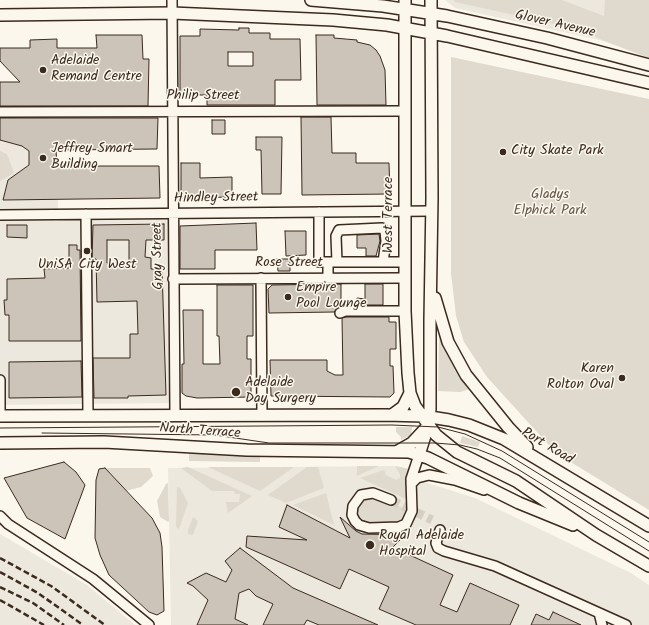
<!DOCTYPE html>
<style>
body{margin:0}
canvas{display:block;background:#fbf7ec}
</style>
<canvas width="649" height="625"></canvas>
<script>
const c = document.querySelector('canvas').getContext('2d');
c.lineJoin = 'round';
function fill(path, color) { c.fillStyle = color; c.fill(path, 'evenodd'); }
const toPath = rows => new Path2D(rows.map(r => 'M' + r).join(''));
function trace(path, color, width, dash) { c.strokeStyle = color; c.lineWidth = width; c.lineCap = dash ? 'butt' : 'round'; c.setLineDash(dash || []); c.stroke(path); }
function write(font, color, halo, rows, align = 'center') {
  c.font = font + ' Kalam,sans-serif'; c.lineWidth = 3; c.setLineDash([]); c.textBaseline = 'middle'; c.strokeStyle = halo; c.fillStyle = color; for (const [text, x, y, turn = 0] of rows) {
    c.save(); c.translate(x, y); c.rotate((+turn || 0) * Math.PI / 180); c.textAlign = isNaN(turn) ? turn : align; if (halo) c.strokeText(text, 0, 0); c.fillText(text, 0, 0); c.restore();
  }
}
const built = toPath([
 [445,0,605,0,604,41,455,8],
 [0,112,56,112,58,214,173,213,175,403,0,405],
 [393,466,410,469,421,481,475,498,631,573,649,585,649,625,171,625,168,468],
 [0,534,87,585,135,625,0,625]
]);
const green = toPath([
 [454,0,562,0,604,16,605,0,649,0,649,58,604,41,582,30,455,2],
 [451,57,649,99,649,510,556,453,487,377,464,342,456,316,451,273],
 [0,151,7,154,14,173,0,181],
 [439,337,460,378,468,389,467,390,460,392,438,391],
 [396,427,412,427,411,435,401,440,401,437,396,432],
 [462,436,480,442,478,447,460,443],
 [189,453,260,457,260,462,189,461],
 [357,466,379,466,357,476],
 [395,466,410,469,406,483,408,500,360,478,384,470,386,475,396,480,400,478,400,474],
 [188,467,252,496,228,513,226,502,239,502,240,494,235,494,234,491,212,491,181,468],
 [208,467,294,467,260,491],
 [307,467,318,467,324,488,286,503,268,495],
 [105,468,150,468,153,476,141,487,126,491],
 [168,483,169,521,168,522,160,517,157,501,166,484],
 [177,487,180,488,188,503,179,529,176,527],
 [326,493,334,525,293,505],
 [373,498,382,499,407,510,406,515,399,522,370,523,362,520,359,516,358,506,367,499],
 [193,517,198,521,193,535,188,534,188,530]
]);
const building = toPath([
 [239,28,249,28,249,33,270,33,270,39,300,39,301,80,275,80,275,105,207,105,207,95,180,95,180,36,200,36,200,29,239,30,239,28],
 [228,52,253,52,253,66,228,66,228,52],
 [96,35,142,35,143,59,149,59,148,106,0,106,0,82,20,82,0,61,0,48,30,48,30,40,57,39,57,48,97,48,96,35],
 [316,35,334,35,334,38,357,40,357,42,370,45,376,50,380,56,385,70,386,105,317,105,316,35],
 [301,117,331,117,332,153,356,153,356,163,389,163,390,194,302,195,301,117],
 [0,118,158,118,157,149,56,150,57,166,159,166,160,198,3,200,8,180,29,165,29,151,22,146,0,140,0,118],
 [212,120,225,120,225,134,212,134,212,120],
 [256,137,282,137,281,194,262,194,261,150,256,150,256,137],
 [181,163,200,163,200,178,232,177,232,197,181,198,181,163],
 [256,223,257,250,215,250,215,269,180,269,180,226,256,223],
 [164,224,164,240,146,240,145,257,151,258,151,269,162,269,166,395,128,396,128,398,94,398,93,358,130,358,130,334,138,334,137,301,97,302,96,259,92,259,93,225,164,224],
 [107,240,129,240,129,263,107,263,107,240],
 [7,225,27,225,27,238,7,237,7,225],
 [285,231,306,231,306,255,286,256,285,231],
 [379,234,380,241,376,256,366,256,366,248,357,248,357,235,379,234],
 [69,245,77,245,77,250,80,250,81,341,9,341,9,315,5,315,4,300,7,300,7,279,45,278,44,269,69,268,69,245],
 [277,259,290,259,290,271,278,271,277,259],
 [341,284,341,306,334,312,269,313,268,289,272,285,341,284],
 [365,284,383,284,383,305,357,305,357,298,365,299,365,284],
 [217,285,253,285,253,336,247,336,247,359,251,359,251,397,197,398,186,396,182,393,182,364,184,364,183,310,203,310,203,364,220,364,219,336,217,336,217,285],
 [346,317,389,317,389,322,396,322,396,349,390,349,390,366,393,366,394,393,390,397,271,396,270,360,327,360,327,371,335,375,343,375,342,318,346,317],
 [81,361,82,397,9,398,9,362,81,361],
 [64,462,76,472,85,485,65,539,27,518,4,478,64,462],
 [105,468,152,518,160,533,162,547,164,611,157,615,149,612,109,575,100,555,95,538,96,480,99,469,105,468],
 [287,505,350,538,340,517,356,531,362,534,405,535,389,551,401,551,453,575,440,605,457,612,470,583,519,605,510,625,416,625,379,609,389,587,349,569,340,589,246,547,247,536,307,540,279,527,287,505],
 [240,548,293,588,378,625,319,625,307,620,304,625,263,625,273,604,256,596,249,589,239,593,235,619,248,625,197,625,208,600,193,586,187,583,206,573,226,582,232,570,225,561,240,548],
 [553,612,581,625,531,625,536,614,549,620,553,612]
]);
const minorTunnel = toPath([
 [391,500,432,520]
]);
const minor = toPath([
 [172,0,175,415],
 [0,112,405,111],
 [319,212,319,262,328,262],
 [86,214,88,415],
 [0,215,432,211],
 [337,262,336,236,339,230,382,228,385,231,386,241,383,262],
 [261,278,262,415],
 [328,278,328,262,405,262],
 [173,279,405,278],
 [340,313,345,311,405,311],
 [0,380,0,411],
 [411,484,417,478,429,475,455,480,484,490],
 [391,500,373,493,361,495,353,506,352,515,355,521,359,525,369,528,399,527,406,524,412,511,411,479,419,455],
 [0,516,8,524,93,579,149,625],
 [440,530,436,543,438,548,444,551,495,566,626,625],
 [599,613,602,625]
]);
const major = toPath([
 [311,0,383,6,447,16,547,38,649,65],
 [405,0,405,311,408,373,410,393,415,406,436,435,457,452,516,481,596,535,649,566],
 [0,15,172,13,333,20,387,25,447,36,649,83],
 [435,298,448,342,466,375,508,427,527,447],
 [392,415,403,407,410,393],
 [0,416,385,415,424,416,449,420,469,425,504,439,649,526],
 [0,443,104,442,247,450,409,452,428,458,519,503,573,525],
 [398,451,412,443,426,428],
 [419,455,428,426,430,409,430,320,432,198,431,0]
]);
const tram = toPath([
 [0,428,392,425,438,427,465,434,502,451,649,542],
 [42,433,215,435,269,443,435,443,460,445,477,449,500,458,649,551]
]);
const rail = toPath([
 [0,558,51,586,105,625],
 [0,572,38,593,83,625],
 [0,587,33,603,64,625],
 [0,600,44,625]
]);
const markers = [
 [43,70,4,"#3b2a1e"],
 [503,152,4,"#3b2a1e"],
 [43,158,4,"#3b2a1e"],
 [87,251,4,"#3b2a1e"],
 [288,297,4,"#3b2a1e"],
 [622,378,4,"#3b2a1e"],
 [236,392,5,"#3b2a1e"],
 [370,545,5,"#3b2a1e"]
];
const streetNames = [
 ["Glover Avenue",555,25,13],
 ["Philip Street",203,97],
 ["Hindley Street",216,199,-1],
 ["West Terrace",390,215,-90],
 ["Gray Street",159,256,-91],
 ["Rose Street",289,264],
 ["North Terrace",200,432,4],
 ["Port Road",547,447,31]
];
const poiNames = [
 ["Adelaide",51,62],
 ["Remand Centre",51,78],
 ["Jeffrey Smart",51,150],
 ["Building",51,166],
 ["City Skate Park",511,152],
 ["UniSA City West",87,266,"center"],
 ["Empire",296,289],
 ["Pool Lounge",296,305],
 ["Karen",614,370,"right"],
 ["Rolton Oval",614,386,"right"],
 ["Adelaide",245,384],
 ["Day Surgery",245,400],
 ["Royal Adelaide",379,537],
 ["Hospital",379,553]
];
const parkNames = [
 ["Gladys",550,196],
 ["Elphick Park",550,212]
];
fill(built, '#ede8dd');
fill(green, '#dfd9ce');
fill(building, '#ccc4b9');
trace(building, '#3b2a1e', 1);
trace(minorTunnel, '#d5cec3', 9, [9, 4.5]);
trace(minor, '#3b2a1e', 12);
trace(major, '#3b2a1e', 14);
trace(minor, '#fbf7ec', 9);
trace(major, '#fbf7ec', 11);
trace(tram, '#3b2a1e', 1);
trace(rail, '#3b2a1e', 2.5, [6, 3]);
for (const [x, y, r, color] of markers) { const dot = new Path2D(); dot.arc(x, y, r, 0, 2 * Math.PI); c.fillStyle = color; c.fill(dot); trace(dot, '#fbf7ec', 1.5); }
write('14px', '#3b2a1e', '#fbf7ec', streetNames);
write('14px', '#3b2a1e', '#fbf7ec', poiNames, 'left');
write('14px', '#64564a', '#fbf7ec', parkNames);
</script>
